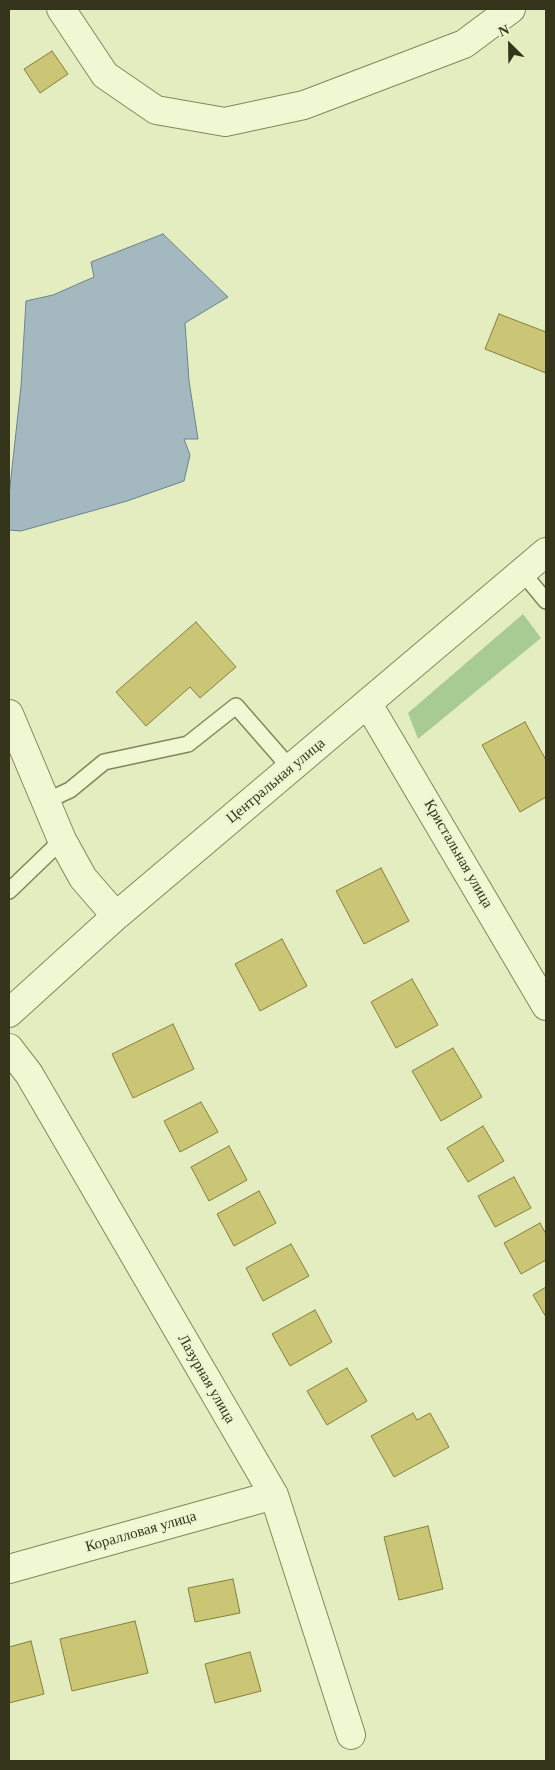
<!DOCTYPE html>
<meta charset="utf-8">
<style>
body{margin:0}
#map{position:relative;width:555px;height:1770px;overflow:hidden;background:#e3edc0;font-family:Georgia,serif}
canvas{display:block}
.frame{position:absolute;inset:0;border:10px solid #35351c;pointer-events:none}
.north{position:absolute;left:485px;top:20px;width:50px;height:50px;-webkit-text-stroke:4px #ecf5cf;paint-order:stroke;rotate:337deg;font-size:14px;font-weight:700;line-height:20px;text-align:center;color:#35351c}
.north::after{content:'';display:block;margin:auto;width:18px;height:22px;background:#35351c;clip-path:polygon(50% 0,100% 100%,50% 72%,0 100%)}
</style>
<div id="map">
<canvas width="555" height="1770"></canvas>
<div class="frame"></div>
<div class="north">N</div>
</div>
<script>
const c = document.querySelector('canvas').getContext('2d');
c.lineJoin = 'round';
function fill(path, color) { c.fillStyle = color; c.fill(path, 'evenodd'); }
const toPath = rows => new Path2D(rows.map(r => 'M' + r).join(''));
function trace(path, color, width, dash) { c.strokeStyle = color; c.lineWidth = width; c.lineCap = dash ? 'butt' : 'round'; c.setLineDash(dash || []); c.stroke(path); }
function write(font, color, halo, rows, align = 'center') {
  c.font = font + ' Georgia,serif'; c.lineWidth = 4.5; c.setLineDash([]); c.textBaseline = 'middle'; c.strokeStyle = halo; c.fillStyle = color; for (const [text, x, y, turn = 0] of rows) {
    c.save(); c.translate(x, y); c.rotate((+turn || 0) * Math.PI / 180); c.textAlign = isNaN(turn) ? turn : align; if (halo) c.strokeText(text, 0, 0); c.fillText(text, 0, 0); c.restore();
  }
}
const green = toPath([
 [523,614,541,638,418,739,408,713]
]);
const water = toPath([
 [163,234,228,297,185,323,189,381,198,439,184,439,190,455,184,481,127,501,21,531,9,530,9,496,21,386,26,301,53,295,94,277,91,262,163,234]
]);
const building = toPath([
 [52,51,68,74,40,93,24,69,52,51],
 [499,314,546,332,546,373,485,349,499,314],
 [196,622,236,667,200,698,190,687,146,726,116,692,196,622],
 [525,722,546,760,546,797,520,812,482,745,525,722],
 [381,868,409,921,364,944,336,891,381,868],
 [282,939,307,986,260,1011,235,964,282,939],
 [412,979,438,1025,396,1048,371,1002,412,979],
 [173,1024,194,1069,133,1098,112,1054,173,1024],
 [453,1048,482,1097,441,1121,412,1071,453,1048],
 [201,1102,218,1132,180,1152,164,1121,201,1102],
 [483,1126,504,1161,468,1182,447,1148,483,1126],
 [229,1146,247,1180,209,1201,191,1167,229,1146],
 [514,1177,531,1208,495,1227,478,1196,514,1177],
 [259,1191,276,1223,234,1246,217,1214,259,1191],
 [540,1223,546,1234,546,1260,521,1274,504,1243,540,1223],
 [291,1244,309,1276,263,1301,246,1268,291,1244],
 [546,1287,546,1317,533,1295,546,1287],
 [315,1310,332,1342,290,1366,272,1334,315,1310],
 [347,1368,367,1401,327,1425,307,1391,347,1368],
 [413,1413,417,1420,430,1413,449,1447,394,1477,371,1436,413,1413],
 [428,1526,443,1589,399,1600,384,1537,428,1526],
 [233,1579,240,1613,195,1622,188,1588,233,1579],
 [135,1621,148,1673,72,1691,60,1639,135,1621],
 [31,1641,44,1694,9,1703,9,1647,31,1641],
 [250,1652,261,1691,215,1703,205,1664,250,1652]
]);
const service = toPath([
 [522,572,546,601],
 [46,801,70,790,104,762,188,744,236,706,291,769],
 [9,891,62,840]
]);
const minor = toPath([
 [61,9,105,75,156,110,225,122,304,105,464,44,511,9],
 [368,704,546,1006],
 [9,714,62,840,83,878,116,916],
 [9,1013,116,916,546,552],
 [9,1048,29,1074,274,1495,351,1735],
 [9,1569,274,1495]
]);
const streetNames = [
 ["Центральная улица",276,781,-40],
 ["Кристальная улица",458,854,60],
 ["Лазурная улица",206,1379,60],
 ["Коралловая улица",141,1532,-16]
];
fill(green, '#a8cb94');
fill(water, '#a3b9bf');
trace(water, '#6a838d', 1);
fill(building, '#cbc576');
trace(building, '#857f3e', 1);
trace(service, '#848658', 18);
trace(minor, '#848658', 30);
trace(service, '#f0f8d3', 15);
trace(minor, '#f0f8d3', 28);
write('15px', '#35351c', '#ecf5cf', streetNames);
</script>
